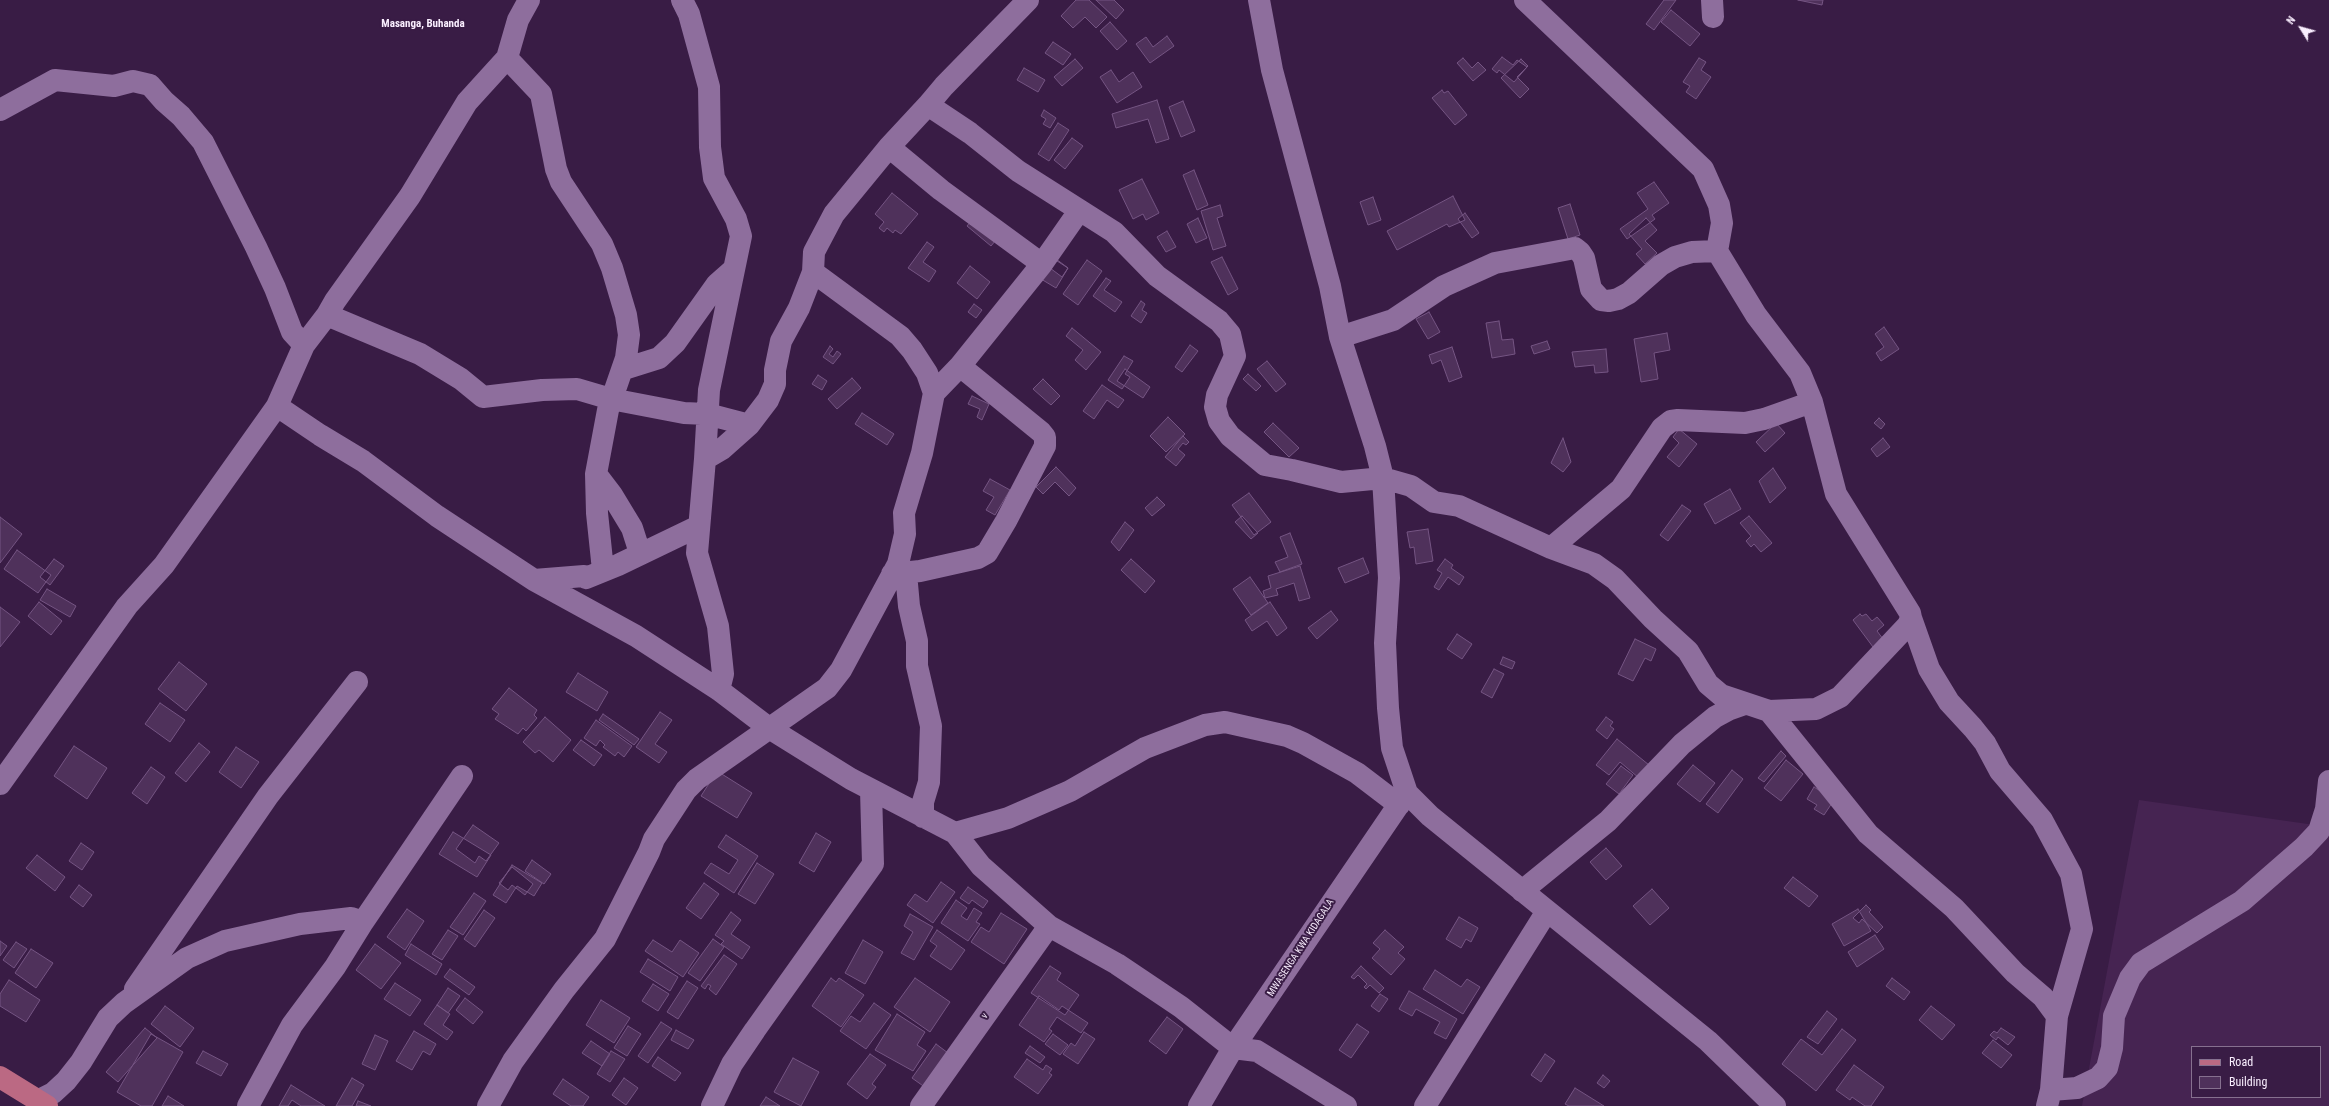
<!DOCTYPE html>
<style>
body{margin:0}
#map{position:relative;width:2329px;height:1106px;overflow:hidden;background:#391c45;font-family:"Roboto Condensed",sans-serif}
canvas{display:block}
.legend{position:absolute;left:2191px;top:1046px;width:130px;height:52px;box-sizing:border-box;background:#391c45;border:1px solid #86708f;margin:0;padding:5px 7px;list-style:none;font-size:12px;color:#f9eefe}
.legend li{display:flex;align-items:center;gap:8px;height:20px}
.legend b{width:20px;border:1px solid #86708f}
.north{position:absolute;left:2281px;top:8px;width:40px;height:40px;-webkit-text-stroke:3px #391c45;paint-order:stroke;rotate:307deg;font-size:11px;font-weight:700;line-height:16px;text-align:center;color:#f9eefe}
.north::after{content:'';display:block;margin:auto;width:14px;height:18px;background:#f9eefe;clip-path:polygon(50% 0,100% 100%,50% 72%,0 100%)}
</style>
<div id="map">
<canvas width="2329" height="1106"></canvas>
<ul class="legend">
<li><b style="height:5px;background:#bb6983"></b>Road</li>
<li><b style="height:11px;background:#4f315b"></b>Building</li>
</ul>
<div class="north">N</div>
</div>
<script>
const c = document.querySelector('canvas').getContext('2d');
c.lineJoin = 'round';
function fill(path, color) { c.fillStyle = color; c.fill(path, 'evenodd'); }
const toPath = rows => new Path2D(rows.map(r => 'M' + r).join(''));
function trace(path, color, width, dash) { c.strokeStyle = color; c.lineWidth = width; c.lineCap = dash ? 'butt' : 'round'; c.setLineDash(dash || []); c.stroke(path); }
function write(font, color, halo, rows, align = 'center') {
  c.font = font + ' "Roboto Condensed",sans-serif'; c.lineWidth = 4; c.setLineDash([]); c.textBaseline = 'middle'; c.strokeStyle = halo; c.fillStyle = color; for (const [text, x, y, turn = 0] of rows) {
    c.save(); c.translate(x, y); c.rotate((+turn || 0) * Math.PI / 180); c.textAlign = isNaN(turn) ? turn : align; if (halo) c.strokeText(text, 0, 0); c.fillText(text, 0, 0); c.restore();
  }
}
const built = toPath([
 [2139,800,2329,827,2329,1106,2082,1106],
 [2192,1047,2320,1047,2320,1097,2192,1097]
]);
const building = toPath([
 [1076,0,1089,0,1107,17,1096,28,1085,17,1073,28,1061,16,1076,0],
 [1096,0,1114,0,1124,10,1116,19,1096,0],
 [1664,0,1676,0,1654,30,1646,24,1664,0],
 [1798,0,1823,0,1822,5,1798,0],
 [1671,10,1700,34,1690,46,1661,22,1671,10],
 [1110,22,1127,41,1117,50,1100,31,1110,22],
 [1167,36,1174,46,1150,63,1136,44,1146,37,1153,47,1167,36],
 [1053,42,1071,54,1063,65,1045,53,1053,42],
 [1502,57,1513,65,1517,60,1527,67,1514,82,1499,70,1497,73,1492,69,1502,57],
 [1463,58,1472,68,1478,62,1486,70,1473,81,1457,63,1463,58],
 [1699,58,1706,62,1701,70,1711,77,1696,99,1686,92,1690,86,1683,82,1699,58],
 [1075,59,1083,68,1062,86,1054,77,1075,59],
 [1521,59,1528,66,1517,77,1529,89,1520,98,1501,78,1521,59],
 [1024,68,1045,80,1038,92,1017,80,1024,68],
 [1111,70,1119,82,1133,72,1142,87,1117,103,1100,77,1111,70],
 [1442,90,1444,93,1448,91,1467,115,1455,125,1432,98,1442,90],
 [1157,100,1169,139,1156,143,1148,119,1116,128,1112,114,1157,100],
 [1183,101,1195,131,1181,137,1169,107,1183,101],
 [1044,110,1056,118,1050,128,1043,124,1046,119,1041,116,1044,110],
 [1058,123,1069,130,1049,161,1038,154,1058,123],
 [1072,138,1083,146,1065,169,1054,160,1072,138],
 [1194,170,1208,205,1197,210,1183,175,1194,170],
 [1142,179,1159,213,1146,220,1143,214,1133,219,1119,190,1142,179],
 [1654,182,1669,203,1652,215,1655,219,1627,239,1620,229,1648,209,1637,193,1654,182],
 [892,193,918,214,901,234,895,230,893,233,887,228,884,232,879,228,884,222,875,214,892,193],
 [1453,196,1465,220,1449,227,1447,224,1397,250,1387,231,1453,196],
 [1373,197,1381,220,1368,225,1360,202,1373,197],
 [1570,204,1580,235,1568,239,1558,208,1570,204],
 [1220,205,1223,216,1217,218,1226,246,1213,250,1201,211,1220,205],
 [1465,213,1479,233,1472,238,1458,219,1465,213],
 [975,216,1000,235,991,246,967,226,975,216],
 [1198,218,1207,238,1196,243,1187,224,1198,218],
 [1646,218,1657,230,1645,241,1657,253,1645,264,1636,254,1642,249,1629,234,1646,218],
 [1167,231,1176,247,1166,252,1157,237,1167,231],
 [927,242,934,247,923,262,936,271,929,282,908,268,927,242],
 [1052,256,1068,268,1062,277,1046,265,1052,256],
 [1222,257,1238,289,1228,295,1211,262,1222,257],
 [1054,259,1068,268,1056,288,1041,279,1054,259],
 [1087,260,1102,271,1078,305,1063,294,1087,260],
 [970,266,990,282,977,299,957,283,970,266],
 [1106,278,1111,281,1104,290,1122,302,1115,312,1093,296,1106,278],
 [1141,301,1145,304,1142,310,1147,313,1141,323,1131,316,1141,301],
 [974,304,982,310,976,318,968,312,974,304],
 [1429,312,1440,332,1428,339,1416,319,1429,312],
 [1499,321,1502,340,1513,339,1515,354,1492,358,1486,323,1499,321],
 [1884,327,1899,349,1881,361,1876,353,1884,347,1875,334,1884,327],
 [1072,328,1101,352,1086,370,1075,360,1083,350,1066,336,1072,328],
 [1667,333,1670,350,1654,353,1658,379,1641,382,1634,339,1667,333],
 [1547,341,1550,349,1534,354,1531,346,1547,341],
 [1190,345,1198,351,1182,372,1175,367,1190,345],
 [830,346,833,349,829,354,833,357,837,351,841,354,833,364,823,357,830,346],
 [1452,347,1462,377,1449,382,1441,360,1432,364,1429,355,1452,347],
 [1606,349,1608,372,1595,373,1594,365,1575,367,1572,352,1606,349],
 [1124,356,1133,361,1125,374,1130,377,1122,389,1108,380,1124,356],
 [1267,361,1286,384,1276,392,1257,369,1267,361],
 [1125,369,1150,387,1143,398,1117,381,1125,369],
 [1248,374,1261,386,1256,391,1243,379,1248,374],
 [818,375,827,381,822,390,812,384,818,375],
 [852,378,861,388,837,409,828,399,852,378],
 [1043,379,1060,396,1051,405,1033,389,1043,379],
 [1102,385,1124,400,1118,408,1107,400,1094,419,1083,411,1102,385],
 [972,396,989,404,982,420,977,417,980,409,968,404,972,396],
 [862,413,894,434,887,445,855,424,862,413],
 [1168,417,1185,434,1166,452,1150,436,1168,417],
 [1879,418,1885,424,1881,429,1874,423,1879,418],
 [1273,423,1299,448,1289,457,1264,432,1273,423],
 [1776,423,1785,433,1765,452,1756,442,1776,423],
 [1679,429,1697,444,1679,467,1667,457,1679,443,1673,437,1679,429],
 [1183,436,1189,442,1186,445,1183,443,1178,449,1185,455,1176,466,1165,457,1183,436],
 [1563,438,1571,462,1563,472,1551,463,1563,438],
 [1883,438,1890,447,1877,457,1871,449,1883,438],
 [1056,467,1076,488,1069,496,1055,482,1043,494,1036,487,1056,467],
 [1773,468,1786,488,1770,503,1759,481,1773,468],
 [990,479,1010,490,995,515,986,510,994,497,983,491,990,479],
 [1730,489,1741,509,1715,524,1704,504,1730,489],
 [1249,493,1271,522,1254,535,1232,505,1249,493],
 [1157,497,1165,505,1152,516,1145,508,1157,497],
 [1682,505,1691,511,1668,541,1660,535,1682,505],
 [1242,516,1258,533,1251,539,1235,522,1242,516],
 [1749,516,1772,543,1761,552,1754,544,1751,547,1746,541,1751,536,1740,523,1749,516],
 [0,517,22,534,0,563,0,517],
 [1125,522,1134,530,1119,551,1111,542,1125,522],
 [1428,529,1433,561,1416,564,1414,547,1410,548,1407,532,1428,529],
 [1290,533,1302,564,1280,572,1275,562,1288,557,1280,537,1290,533],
 [17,550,51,575,38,593,4,569,17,550],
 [1363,558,1369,573,1345,583,1338,568,1363,558],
 [54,559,64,566,50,585,40,577,54,559],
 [1131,559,1155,581,1145,593,1121,570,1131,559],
 [1445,559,1453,565,1451,568,1464,577,1459,585,1448,577,1439,590,1434,587,1442,573,1437,570,1445,559],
 [1300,566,1310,598,1299,601,1294,583,1276,589,1278,595,1265,598,1263,591,1271,588,1268,576,1300,566],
 [1250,577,1268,603,1251,615,1233,589,1250,577],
 [47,589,76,606,70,617,40,600,47,589],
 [39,602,62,621,51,635,28,616,39,602],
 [1270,602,1287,628,1277,636,1267,621,1252,631,1245,620,1270,602],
 [0,607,20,622,0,647,0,607],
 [1331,611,1338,620,1317,639,1308,628,1331,611],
 [1860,614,1862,616,1866,614,1872,621,1877,617,1884,625,1877,631,1883,639,1873,647,1853,620,1860,614],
 [1457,634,1472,644,1462,659,1447,649,1457,634],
 [1635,639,1656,649,1651,661,1645,658,1633,681,1618,674,1635,639],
 [1503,657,1515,662,1512,669,1500,664,1503,657],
 [179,662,207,684,186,711,158,689,179,662],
 [1494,669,1504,674,1492,698,1481,692,1494,669],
 [578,673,608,692,597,711,566,692,578,673],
 [509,688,537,710,534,715,537,718,526,731,523,728,518,734,495,719,499,714,492,709,509,688],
 [160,703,185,720,170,742,145,724,160,703],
 [660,712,672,720,655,744,667,752,659,763,636,747,660,712],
 [603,714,639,739,634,745,599,720,603,714],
 [545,717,571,740,553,762,539,750,535,753,523,742,545,717],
 [1606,717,1613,722,1610,726,1614,729,1607,739,1596,730,1606,717],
 [596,720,632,746,624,757,618,752,615,756,603,747,605,745,600,740,596,746,584,738,596,720],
 [1617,739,1649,765,1639,778,1620,762,1609,775,1596,765,1617,739],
 [581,740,602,755,594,766,573,750,581,740],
 [199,743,210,752,186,782,175,773,199,743],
 [74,746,107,768,87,799,54,776,74,746],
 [236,747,259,762,241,788,219,772,236,747],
 [1781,751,1786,756,1764,782,1758,778,1781,751],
 [1786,760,1803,774,1781,801,1764,788,1786,760],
 [1693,765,1715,783,1700,802,1677,784,1693,765],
 [1621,766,1633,775,1619,794,1606,784,1621,766],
 [151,767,165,777,147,804,132,793,151,767],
 [1732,770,1743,779,1718,813,1706,804,1732,770],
 [717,771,752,793,737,818,701,796,717,771],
 [1814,787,1834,800,1824,815,1814,809,1817,805,1807,799,1814,787],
 [473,825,499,843,486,861,479,856,475,863,456,849,473,825],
 [453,832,491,855,477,877,439,854,453,832],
 [816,833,831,842,814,872,799,863,816,833],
 [726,835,758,856,734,893,704,873,711,863,729,874,738,860,718,847,726,835],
 [81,843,94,852,82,870,69,861,81,843],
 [1606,848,1622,866,1606,880,1590,862,1606,848],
 [37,855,65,877,55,891,26,868,37,855],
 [532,860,551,874,544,884,525,871,532,860],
 [757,863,774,874,755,904,738,894,757,863],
 [512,865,542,883,534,896,517,886,506,903,493,895,512,865],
 [512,867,533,884,525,895,512,885,508,890,499,883,512,867],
 [1793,877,1818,896,1809,907,1784,888,1793,877],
 [941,882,955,892,933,923,907,905,915,894,927,902,941,882],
 [704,883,719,894,701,919,686,908,704,883],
 [79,885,92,895,83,907,70,897,79,885],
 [968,887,988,901,983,908,972,900,969,904,960,898,968,887],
 [1652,889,1669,908,1650,925,1633,906,1652,889],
 [474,893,486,901,463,935,450,927,474,893],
 [956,900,967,908,961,916,967,920,974,908,982,913,976,922,980,924,968,941,941,923,956,900],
 [1866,905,1871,910,1869,912,1883,927,1877,933,1862,919,1859,923,1853,918,1866,905],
 [407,909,424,921,405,950,387,937,407,909],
 [1858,909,1871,931,1844,946,1832,924,1858,909],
 [484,910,495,918,475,947,464,939,484,910],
 [731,912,741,920,731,934,750,947,742,959,721,944,724,941,715,935,731,912],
 [1001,913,1027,929,1004,964,971,942,981,927,989,932,1001,913],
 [910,914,933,927,914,960,901,953,913,932,904,926,910,914],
 [1459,917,1478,928,1471,942,1466,939,1461,948,1446,939,1459,917],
 [448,930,458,936,442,960,432,954,448,930],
 [937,930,965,950,951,970,930,956,937,946,930,941,937,930],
 [1385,930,1404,947,1398,953,1405,959,1391,975,1372,958,1380,949,1373,943,1385,930],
 [1875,935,1884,949,1857,967,1848,952,1875,935],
 [713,939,724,947,700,981,688,973,713,939],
 [653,940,672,952,680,940,699,953,683,977,645,951,653,940],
 [863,940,883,952,865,984,845,973,863,940],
 [0,941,7,946,0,956,0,941],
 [16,942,27,949,14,968,3,960,16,942],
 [375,944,401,963,381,989,356,970,375,944],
 [411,944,442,964,436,975,405,955,411,944],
 [31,949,53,963,36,988,15,973,31,949],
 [724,955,737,964,716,995,709,989,711,986,708,984,705,989,701,986,724,955],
 [648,959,678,977,670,991,640,972,648,959],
 [1050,966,1061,973,1057,980,1079,995,1065,1015,1031,993,1050,966],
 [1361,966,1384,988,1379,993,1370,985,1366,989,1364,987,1367,984,1358,975,1354,979,1351,977,1361,966],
 [450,969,475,987,469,995,444,977,450,969],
 [1435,970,1461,987,1467,979,1480,987,1463,1014,1423,989,1435,970],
 [831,978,836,982,839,978,864,995,841,1027,812,1006,831,978],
 [915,978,950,1002,930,1032,894,1007,915,978],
 [1892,978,1910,992,1904,1000,1886,986,1892,978],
 [9,980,40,1000,26,1022,0,1006,0,994,9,980],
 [687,981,698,988,678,1019,667,1012,687,981],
 [395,983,421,1000,410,1016,384,999,395,983],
 [653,984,669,994,658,1011,642,1001,653,984],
 [448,988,460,996,448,1013,437,1005,448,988],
 [1409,991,1457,1019,1446,1039,1434,1033,1440,1022,1416,1009,1412,1016,1399,1009,1409,991],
 [1380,994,1388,999,1379,1012,1371,1006,1380,994],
 [1039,996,1059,1010,1062,1006,1088,1023,1081,1033,1057,1017,1049,1029,1052,1031,1044,1042,1019,1025,1039,996],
 [465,998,483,1012,473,1024,456,1010,465,998],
 [601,1000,630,1018,614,1043,586,1025,601,1000],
 [874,1003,891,1015,866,1049,840,1031,851,1016,860,1022,874,1003],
 [437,1005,450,1014,443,1025,453,1032,447,1040,424,1024,437,1005],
 [165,1006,194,1028,180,1047,151,1024,165,1006],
 [1931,1006,1955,1025,1942,1040,1919,1020,1931,1006],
 [1827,1011,1837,1019,1818,1044,1807,1037,1827,1011],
 [897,1014,925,1032,917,1045,926,1051,913,1071,875,1050,897,1014],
 [1167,1017,1183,1029,1166,1054,1149,1041,1167,1017],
 [661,1022,672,1029,648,1063,638,1056,661,1022],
 [1357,1024,1369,1032,1351,1058,1339,1050,1357,1024],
 [628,1026,641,1034,627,1056,614,1048,628,1026],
 [145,1028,157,1038,118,1082,106,1072,145,1028],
 [2001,1028,2015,1037,2008,1045,1998,1037,1996,1040,1990,1035,1994,1031,1997,1033,2001,1028],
 [1842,1029,1856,1040,1816,1091,1782,1064,1801,1039,1822,1055,1842,1029],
 [676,1030,694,1040,688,1049,671,1040,676,1030],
 [414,1031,436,1044,430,1055,423,1051,412,1070,396,1061,414,1031],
 [1084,1032,1095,1039,1078,1064,1063,1054,1071,1043,1075,1046,1084,1032],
 [151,1034,183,1052,152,1106,141,1106,117,1092,151,1034],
 [1053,1034,1068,1045,1060,1055,1045,1044,1053,1034],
 [375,1035,388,1041,375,1070,362,1064,375,1035],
 [1993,1040,2012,1055,2001,1068,1982,1053,1993,1040],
 [591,1041,610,1054,602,1066,582,1053,591,1041],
 [936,1044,948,1053,926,1088,912,1078,936,1044],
 [1030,1046,1045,1057,1040,1063,1025,1053,1030,1046],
 [203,1051,228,1064,221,1076,196,1063,203,1051],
 [611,1051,625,1059,610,1082,597,1074,611,1051],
 [870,1054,886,1065,872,1084,876,1087,867,1099,847,1084,870,1054],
 [1545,1054,1555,1061,1541,1082,1531,1075,1545,1054],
 [658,1057,681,1073,675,1081,652,1066,658,1057],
 [793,1058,819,1072,801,1106,774,1092,793,1058],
 [1027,1059,1043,1070,1046,1065,1052,1069,1049,1073,1052,1075,1038,1094,1014,1077,1027,1059],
 [1854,1065,1884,1087,1871,1106,1865,1106,1852,1097,1850,1100,1836,1090,1854,1065],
 [1603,1075,1610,1081,1604,1088,1597,1083,1603,1075],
 [352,1078,364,1085,352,1106,336,1106,352,1078],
 [624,1078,638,1088,626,1105,612,1095,624,1078],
 [563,1079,589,1097,583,1106,571,1106,553,1094,563,1079],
 [291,1085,325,1106,301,1106,292,1100,288,1106,279,1106,291,1085],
 [1575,1088,1604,1106,1569,1106,1565,1104,1575,1088],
 [168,1096,184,1106,162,1106,168,1096],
 [766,1097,780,1106,760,1106,766,1097],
 [358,1101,371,1106,356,1106,358,1101]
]);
const minor = toPath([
 [682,0,689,14,709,87,710,147,714,178,736,219,741,236,709,390,705,459],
 [1259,0,1272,70,1330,286,1340,337,1375,446,1383,478,1389,578,1385,643,1388,708,1392,748,1407,793,1430,816,1708,1041,1775,1106],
 [1712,0,1713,17],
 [507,58,541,94,556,169,561,182,602,244,612,268,626,315,629,335,626,358,608,410,596,474,597,513,603,570],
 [928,105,944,86,1028,0],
 [0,110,55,80,114,86,133,81,150,85,164,101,181,116,203,142,256,247,275,288,292,332,304,345],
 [889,147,941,190,1042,264],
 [327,315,420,354,461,379,483,397,542,390,577,389,611,399,684,413,707,414,749,425],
 [1340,337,1393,320,1444,286,1495,263,1575,248,1580,252,1584,258,1591,289,1601,300,1609,301,1618,299,1629,293,1661,265,1675,257,1692,252,1717,251],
 [624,369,659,358,675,343,717,284,734,269],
 [934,393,960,366,1042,264,1079,211],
 [277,406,320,435,363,461,437,516,534,580,636,636,719,690,769,728,851,779,955,833,1008,818,1070,791,1145,748,1205,725,1225,722,1287,736,1303,743,1357,773,1399,805],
 [596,474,612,495,632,528,640,553],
 [1551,548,1621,489,1662,428,1671,421,1678,420,1745,423,1764,419,1812,402],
 [906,573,909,606,917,641,917,666,931,726,929,782,923,802,923,817],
 [892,574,920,571,978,558,987,553,1006,521,1045,446,1045,437,1041,432,960,366],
 [534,580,584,576,586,578,618,565,699,526],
 [1911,618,1929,669,1949,702,1973,728,1985,743,2000,771,2042,820,2071,874,2082,929,2057,1016,2051,1090,2047,1106],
 [719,690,723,674,718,626,697,553,705,459,722,449,749,425,768,400,775,384,775,370,781,341,799,308,813,272,814,252,834,214,889,147,928,105,970,133,1018,171,1114,232,1157,276,1219,321,1230,334,1235,356,1217,395,1215,407,1219,421,1230,436,1265,465,1292,470,1341,482,1383,478,1411,486,1434,502,1459,506,1551,548,1594,564,1615,579,1653,619,1688,651,1708,684,1721,695,1769,711,1816,709,1840,697,1908,625,1911,618,1910,613,1836,494,1812,402,1800,373,1756,315,1717,251,1722,223,1719,205,1703,169,1525,0],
 [1769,711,1868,834,1954,908,2015,973,2043,997,2057,1016],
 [0,784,127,606,164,565,277,406,304,345,327,315,335,301,410,196,467,102,507,58,518,20,529,0],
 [955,833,981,866,1049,926,1117,964,1181,1007,1233,1048,1257,1051,1346,1106],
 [1522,891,1608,821,1682,744,1715,717,1728,710,1745,704],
 [135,989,268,796,357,682],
 [2051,1090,2077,1088,2098,1078,2107,1068,2112,1048,2114,1016,2130,978,2141,963,2242,901,2304,847,2319,831,2326,809,2329,781],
 [37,1101,53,1093,66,1081,81,1062,108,1018,124,1003,187,958,225,941,300,924,351,918,363,922,462,776],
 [248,1106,292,1025,335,967,363,922],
 [488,1106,513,1061,564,990,605,939,649,852,654,839,686,790,697,779,827,688,841,670,898,564,905,534,904,513,922,453,934,393,927,373,912,350,900,336,813,272],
 [712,1106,732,1064,755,1030,873,864,871,790],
 [921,1106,1049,926],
 [1199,1106,1233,1048,1406,794],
 [1425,1106,1547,911]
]);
const major = toPath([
 [0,1077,47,1106]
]);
const streetNames = [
 ["MWASENGA KWA KIDAGALA",1301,948,-57],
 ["v",985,1016,-54]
];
const neighbourhoodNames = [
 ["Masanga, Buhanda",423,24]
];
fill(built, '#462452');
fill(building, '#4f315b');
trace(building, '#755583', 1);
trace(minor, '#8e6e9d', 22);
trace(major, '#bb6983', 22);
write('10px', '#f9eefe', '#391c45', streetNames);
write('bold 11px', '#f9eefe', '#391c45', neighbourhoodNames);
</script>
